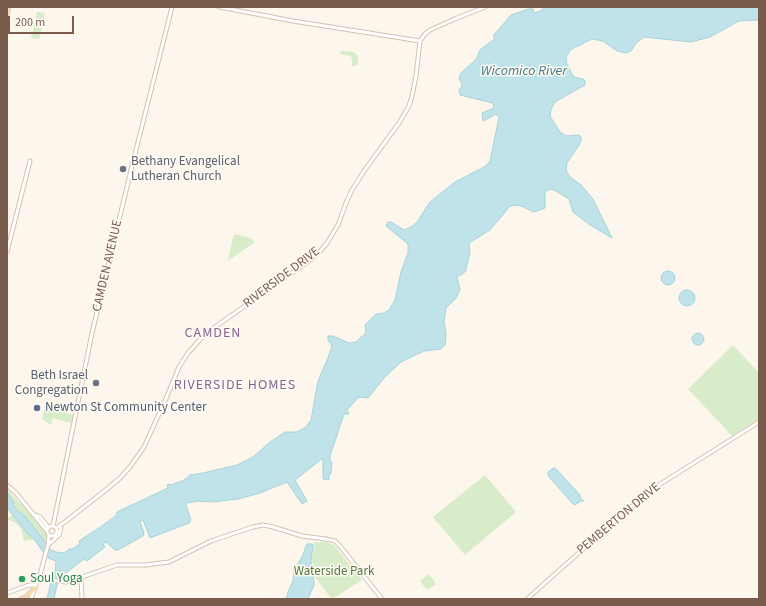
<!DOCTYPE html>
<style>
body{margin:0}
#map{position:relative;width:766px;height:606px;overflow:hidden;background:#fdf6ec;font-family:"Source Sans 3",sans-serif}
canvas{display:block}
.frame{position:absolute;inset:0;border:8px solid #7a5c4d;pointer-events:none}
.scale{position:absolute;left:8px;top:16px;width:66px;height:18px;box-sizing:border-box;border:2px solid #7a5c4d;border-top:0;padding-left:5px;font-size:12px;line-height:14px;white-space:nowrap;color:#7a5c4d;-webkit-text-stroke:3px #fffaf3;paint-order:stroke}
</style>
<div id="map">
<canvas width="766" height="606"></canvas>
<div class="frame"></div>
<div class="scale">200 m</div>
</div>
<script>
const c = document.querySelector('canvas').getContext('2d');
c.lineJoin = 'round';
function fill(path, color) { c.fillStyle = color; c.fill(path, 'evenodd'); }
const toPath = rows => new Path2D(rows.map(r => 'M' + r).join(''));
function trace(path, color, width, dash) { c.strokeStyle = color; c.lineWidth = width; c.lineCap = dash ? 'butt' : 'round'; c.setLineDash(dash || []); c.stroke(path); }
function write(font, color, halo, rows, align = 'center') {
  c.font = font + ' "Source Sans 3",sans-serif'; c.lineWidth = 3; c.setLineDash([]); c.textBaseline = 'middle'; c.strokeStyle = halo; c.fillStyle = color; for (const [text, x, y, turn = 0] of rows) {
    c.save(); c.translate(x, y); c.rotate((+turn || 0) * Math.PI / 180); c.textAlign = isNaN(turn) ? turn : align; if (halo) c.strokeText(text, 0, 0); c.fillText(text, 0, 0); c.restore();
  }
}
const green = toPath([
 [37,12,45,13,39,39,31,38],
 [340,51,341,51,354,52,358,57,358,60,357,65,355,66,352,66,352,60,351,56,341,54],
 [234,234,247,237,252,239,255,242,229,260,228,260],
 [733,345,759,373,759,419,732,436,688,389],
 [45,406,73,415,72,423,53,418,51,425,42,419],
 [485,475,516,512,465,555,433,517],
 [7,489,10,492,46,531,47,537,45,543,25,516,18,511,13,504,14,503,7,493],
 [12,515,27,533,34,539,24,541,21,528,14,522,9,520,8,518],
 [314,542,327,542,335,546,362,580,332,599,313,575,312,560],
 [429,574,436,584,427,590,420,581]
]);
const water = toPath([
 [543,7,759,7,759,20,739,21,710,37,691,42,644,37,637,42,631,51,626,53,617,51,603,41,592,39,570,50,566,58,567,64,571,72,574,77,583,79,585,81,585,85,555,102,551,109,550,116,560,132,566,136,579,135,582,138,579,145,567,163,566,170,569,176,581,185,593,199,612,238,590,225,573,212,569,199,554,190,550,189,545,192,545,208,537,211,533,212,524,207,517,205,510,206,490,230,469,243,470,253,465,272,457,277,460,290,456,298,446,308,444,321,446,334,445,345,441,349,424,351,401,362,384,378,368,398,359,397,347,410,349,414,344,414,330,456,330,460,332,463,331,473,329,475,329,480,323,479,323,458,295,480,307,501,302,504,287,482,260,493,238,499,212,502,199,501,187,503,186,505,191,520,189,523,150,538,143,520,140,521,144,533,143,536,118,550,115,550,106,542,103,544,105,547,87,561,84,559,61,577,59,577,54,598,55,599,47,599,51,582,53,582,54,578,53,577,55,572,56,561,48,558,43,552,34,539,27,533,7,508,7,493,14,503,13,505,18,511,25,516,51,550,56,552,64,553,69,549,72,549,80,544,79,541,94,531,95,531,107,522,116,516,117,512,168,488,167,485,169,484,171,485,184,480,190,475,203,473,237,465,253,457,270,442,285,432,297,432,306,427,311,420,318,381,328,358,332,346,328,340,328,336,333,336,349,343,356,342,366,333,365,325,376,314,384,313,389,310,395,300,401,272,408,253,408,244,386,226,388,222,391,222,404,230,411,227,417,222,430,202,455,182,486,166,490,161,499,117,495,114,493,116,483,121,482,113,494,108,493,103,460,95,459,90,462,86,461,82,459,79,461,73,471,64,477,58,480,50,489,43,495,39,493,36,511,15,528,9,533,9,534,13,543,10,543,7],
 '661 278a7 7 0 1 1 14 0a7 7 0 1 1-14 0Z',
 '679 298a8 8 0 1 1 16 0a8 8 0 1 1-16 0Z',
 '692 339a6 6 0 1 1 12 0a6 6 0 1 1-12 0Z',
 [554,468,557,470,580,495,581,499,584,501,581,501,575,505,573,504,549,477,548,475,548,472,552,469,554,468],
 [307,544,312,544,313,545,311,560,312,574,314,580,314,585,308,599,286,599,288,592,293,581,294,570,302,557,307,544]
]);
const secondary = toPath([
 [219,7,293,21,420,41],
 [7,252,30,161],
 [7,485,16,493,47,531],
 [36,515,40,517,49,528],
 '47 531a5 5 0 1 1 10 0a5 5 0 1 1-10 0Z',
 [53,526,92,333,131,170,172,7],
 [56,528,65,522,107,489,120,478,130,467,144,447,165,401,179,367,188,353,205,334,309,261,321,250,327,243,338,225,346,203,352,190,364,171,399,123,409,106,412,96,416,76,420,41,425,34,430,30,457,18,485,7],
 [48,545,59,535,61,528],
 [81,577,82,599],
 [39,578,66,582,70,581,117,565,146,565,169,562,211,541,253,527,263,525,273,527,302,536,326,539,335,541,340,546,382,599],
 [7,593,29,585,36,585],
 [31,599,41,571,48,545,49,535],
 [527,599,619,517,654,488,759,422]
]);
const primary = toPath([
 [7,14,9,7],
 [21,599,27,596,35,588]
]);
const markers = [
 [123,169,4,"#6b7280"],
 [96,383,4,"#6b7280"],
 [37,408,4,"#5c6f8a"],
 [22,579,4,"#2e9e5b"]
];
const worshipNames = [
 ["Bethany Evangelical",131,162],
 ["Lutheran Church",131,177],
 ["Beth Israel",88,376,"right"],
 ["Congregation",88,391,"right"]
];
const streetNames = [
 ["CAMDEN AVENUE",108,266,-77],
 ["RIVERSIDE DRIVE",282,278,-37],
 ["PEMBERTON DRIVE",619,519,-40]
];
const serviceNames = [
 ["Newton St Community Center",45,408]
];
const parkNames = [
 ["Waterside Park",334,572]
];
const leisureNames = [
 ["Soul Yoga",30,579]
];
const waterNames = [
 ["Wicomico River",524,72]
];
const neighbourhoodNames = [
 ["CAMDEN",213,334],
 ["RIVERSIDE HOMES",235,386]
];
fill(green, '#d8ecc9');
fill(water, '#bfe3e8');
trace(water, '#a5d3da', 1);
trace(secondary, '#d6c0b0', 5);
trace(primary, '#dad1cd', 5.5);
trace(secondary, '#fff', 3);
trace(primary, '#fbd9a5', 3.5);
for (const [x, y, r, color] of markers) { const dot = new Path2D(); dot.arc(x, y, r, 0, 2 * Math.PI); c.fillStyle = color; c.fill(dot); trace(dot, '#fffaf3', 1.5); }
write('13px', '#5b616d', '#fffaf3', worshipNames, 'left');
write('13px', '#7a5c4d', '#fffaf3', streetNames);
write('13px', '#4e5e75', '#fffaf3', serviceNames, 'left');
write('13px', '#537a41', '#fffaf3', parkNames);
write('13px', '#27864d', '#fffaf3', leisureNames, 'left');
write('italic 14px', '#437c86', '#fffaf3', waterNames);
c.letterSpacing = '1px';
write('14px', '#846695', '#fffaf3', neighbourhoodNames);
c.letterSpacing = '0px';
</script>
